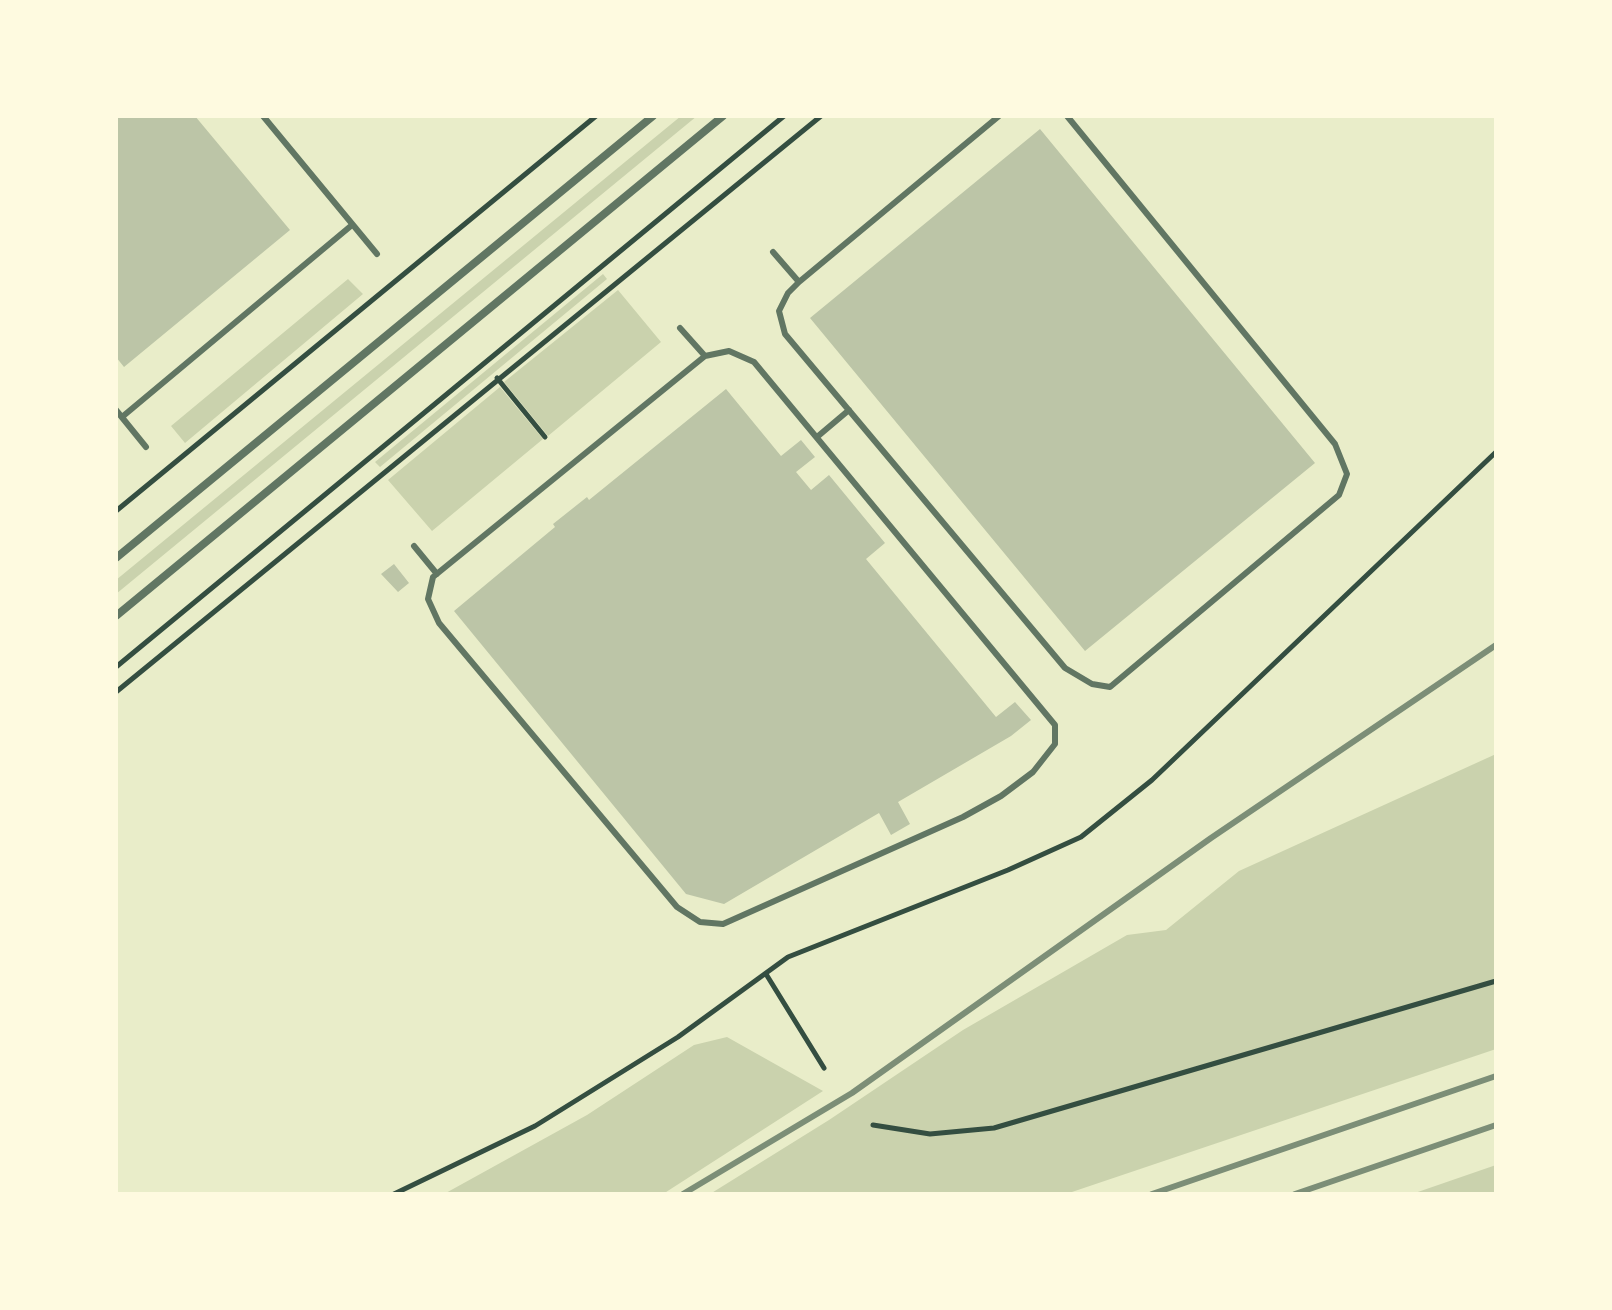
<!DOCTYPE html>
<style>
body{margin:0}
#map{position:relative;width:1612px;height:1310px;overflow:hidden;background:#e9edc9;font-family:"DejaVu Sans",sans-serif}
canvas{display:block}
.frame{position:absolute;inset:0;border:118px solid #fefae0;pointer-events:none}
</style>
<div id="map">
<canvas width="1612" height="1310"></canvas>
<div class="frame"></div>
</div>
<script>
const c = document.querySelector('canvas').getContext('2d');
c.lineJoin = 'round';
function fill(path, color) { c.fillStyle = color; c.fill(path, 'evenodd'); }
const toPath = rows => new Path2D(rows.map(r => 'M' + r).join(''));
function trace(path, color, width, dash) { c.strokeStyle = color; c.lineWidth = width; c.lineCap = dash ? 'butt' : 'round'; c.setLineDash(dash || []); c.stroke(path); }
const green = toPath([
 [681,116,697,116,116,594,116,580],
 [603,274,607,279,380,467,375,462],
 [348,279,363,294,185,443,171,426],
 [618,290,661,342,548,436,504,382],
 [500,387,543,439,432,531,388,480],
 [1496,754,1496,1049,1066,1194,710,1194,829,1120,963,1030,1127,935,1166,930,1239,871],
 [727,1037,823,1091,663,1194,444,1194,587,1115,694,1045],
 [1496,1165,1496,1194,1412,1194]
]);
const building = toPath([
 [116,116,195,116,290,230,124,367,116,357],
 [1040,129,1315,463,1085,651,810,318],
 [726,389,781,456,801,440,815,457,796,472,811,490,829,475,885,543,866,559,996,717,1015,702,1031,720,1011,736,898,802,910,824,891,835,879,813,724,904,686,894,454,611,555,527,553,524,587,497,589,500],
 [394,564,409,583,398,592,381,574]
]);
const path = toPath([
 [497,378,545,437],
 [116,511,596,116],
 [116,667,784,116],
 [116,692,821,116],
 [766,974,824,1068],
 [873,1125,930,1134,994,1128,1496,981],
 [394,1194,535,1126,678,1037,788,957,1008,870,1081,837,1152,780,1496,452]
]);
const service = toPath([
 [263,116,377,254],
 [999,116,799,282,788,293,779,311,785,334,1065,668,1092,684,1110,687,1339,495,1347,474,1335,444,1067,116],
 [773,252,799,282],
 [680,328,705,356,729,351,754,362,1055,725,1055,744,1033,772,1001,796,963,817,723,924,700,922,677,907,439,623,428,599,433,577,705,356],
 [116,410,146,447],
 [122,417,352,225],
 [817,437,849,410],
 [414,546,437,574]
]);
const minor = toPath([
 [116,558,653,116],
 [116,616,723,116]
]);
const rail = toPath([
 [683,1194,852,1093,1211,838,1496,645],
 [1152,1194,1496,1076],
 [1295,1194,1496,1125]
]);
fill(green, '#cad2ad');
fill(building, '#bcc5a7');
trace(path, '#344e41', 5);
trace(service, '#617663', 6);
trace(minor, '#617663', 8);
trace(rail, '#7c8e77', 6);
</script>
